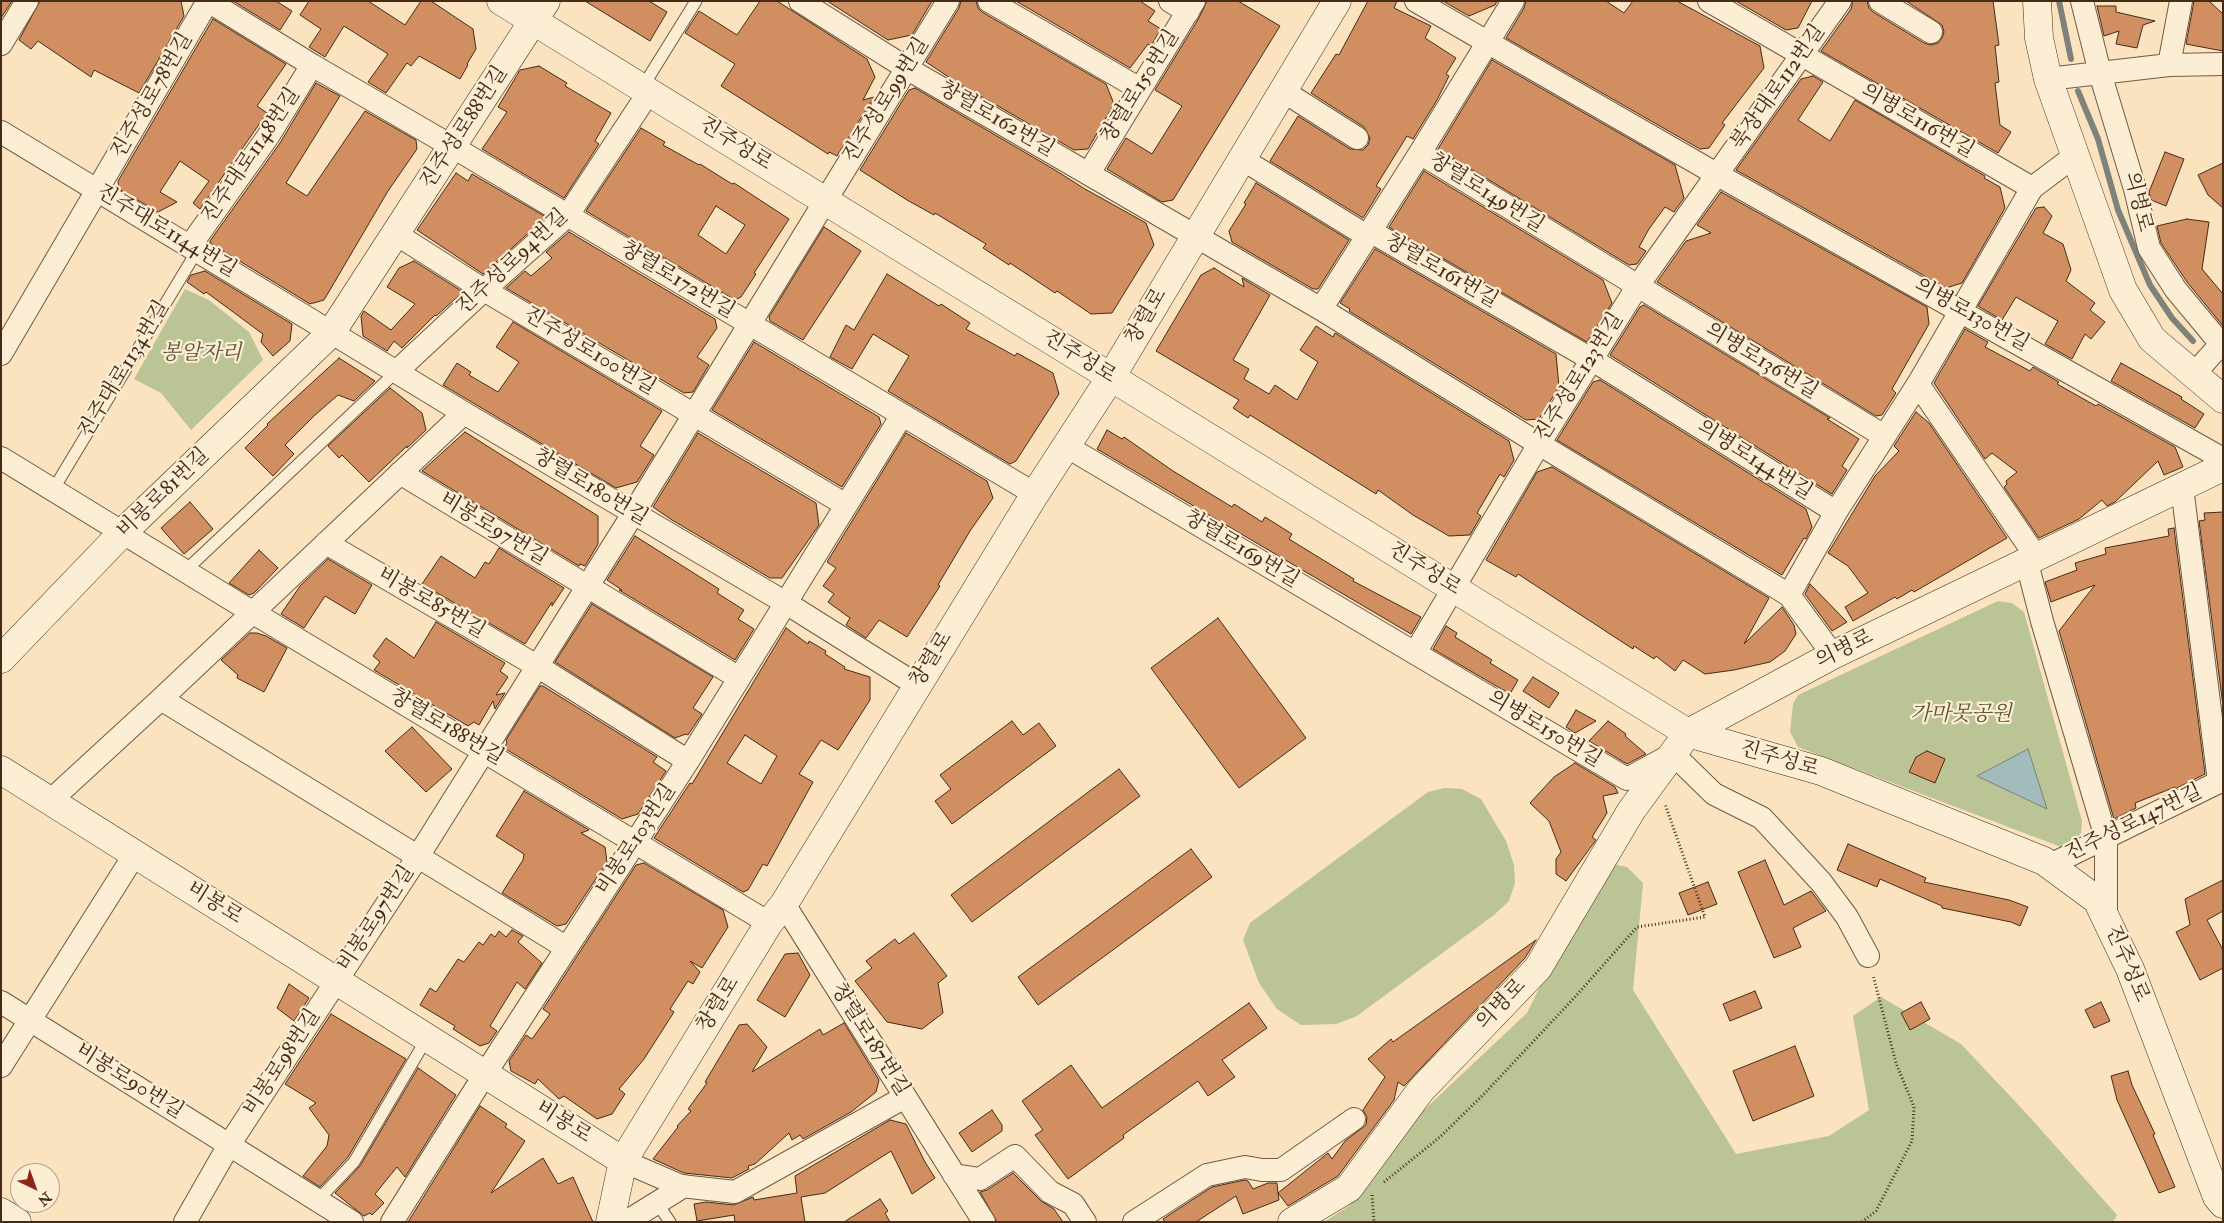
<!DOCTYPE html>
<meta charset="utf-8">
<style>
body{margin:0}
#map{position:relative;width:2224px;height:1223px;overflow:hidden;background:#fae3be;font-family:"IM FELL Double Pica",serif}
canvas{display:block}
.frame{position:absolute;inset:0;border:2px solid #462c18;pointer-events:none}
.north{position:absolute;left:10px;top:1163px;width:50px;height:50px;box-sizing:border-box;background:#fcedd5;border:1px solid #b3a089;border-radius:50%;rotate:138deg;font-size:14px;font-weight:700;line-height:20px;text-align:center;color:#462c18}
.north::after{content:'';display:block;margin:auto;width:18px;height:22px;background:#8f2418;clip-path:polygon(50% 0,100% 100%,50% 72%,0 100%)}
</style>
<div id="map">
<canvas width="2224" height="1223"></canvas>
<div class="frame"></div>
<div class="north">N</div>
</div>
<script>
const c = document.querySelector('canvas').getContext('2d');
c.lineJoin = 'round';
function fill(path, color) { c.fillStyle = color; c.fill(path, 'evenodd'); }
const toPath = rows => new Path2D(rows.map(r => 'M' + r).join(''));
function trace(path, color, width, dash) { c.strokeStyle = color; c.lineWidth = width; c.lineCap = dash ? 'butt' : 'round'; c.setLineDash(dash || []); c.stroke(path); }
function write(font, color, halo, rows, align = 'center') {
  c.font = font + ' "IM FELL Double Pica","Noto Serif KR",serif'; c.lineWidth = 4.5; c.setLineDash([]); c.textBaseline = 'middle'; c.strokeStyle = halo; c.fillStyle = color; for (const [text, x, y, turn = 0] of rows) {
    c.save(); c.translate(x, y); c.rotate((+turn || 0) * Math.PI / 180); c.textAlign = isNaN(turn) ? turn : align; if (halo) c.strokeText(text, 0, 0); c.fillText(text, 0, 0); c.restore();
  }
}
const green = toPath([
 [185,289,209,300,249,332,263,360,191,430,161,393,134,379],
 [1998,601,2012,603,2024,612,2082,821,2081,833,2072,844,2061,847,1798,747,1790,732,1793,704,1798,695],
 [1445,788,1462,789,1481,799,1506,841,1514,865,1515,883,1509,901,1494,915,1357,1016,1336,1024,1301,1025,1277,1009,1259,983,1243,940,1250,923,1428,792],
 [1590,859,1627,867,1643,883,1633,990,1736,1154,1829,1136,1869,1110,1853,1016,1881,997,1961,1044,2026,1113,2117,1215,2113,1222,1324,1222,1349,1206,1409,1124,1527,1013,1565,936]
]);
const water = toPath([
 [2028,749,2047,809,1977,776,2028,749]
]);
const stream = toPath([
 [2059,1,2071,59],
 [2078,91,2098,139,2118,210,2150,285,2172,318,2193,341]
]);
const building = toPath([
 [1,1,12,1,1,18,1,1],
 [40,1,181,1,184,16,139,93,94,70,91,77,38,41,31,49,19,40,40,1],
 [233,1,276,1,292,11,280,30,233,1],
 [309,1,368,1,405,25,421,1,431,1,473,29,476,49,467,64,468,65,460,79,419,56,411,66,407,63,386,93,368,82,388,54,344,26,325,57,309,47,321,29,300,15,309,1],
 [585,1,649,1,667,12,650,41,585,1],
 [760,1,777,1,867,59,875,77,863,100,874,97,837,156,829,152,828,154,721,86,735,64,685,33,699,11,737,35,760,1],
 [827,1,932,1,912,35,888,40,827,1],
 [961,1,976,1,978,8,982,12,1106,84,1114,104,1088,149,1074,150,953,80,926,62,959,8,961,1],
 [1016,1,1140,1,1155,11,1148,21,1161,29,1151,46,1148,44,1130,68,1016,1],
 [1207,1,1238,1,1280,26,1173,200,1162,202,1107,169,1126,138,1152,154,1182,106,1155,90,1199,18,1207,1],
 [1368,1,1397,1,1394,8,1431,26,1425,38,1456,58,1446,74,1449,76,1437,100,1413,139,1407,136,1376,186,1381,189,1363,218,1270,161,1298,116,1350,149,1363,150,1368,145,1370,138,1364,127,1311,93,1336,54,1339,55,1368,1],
 [1443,1,1497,1,1495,5,1469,16,1443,1],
 [1526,1,1606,1,1624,13,1633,1,1677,1,1760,46,1764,68,1722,123,1725,125,1709,148,1700,149,1506,38,1524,8,1526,1],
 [1736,1,1812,1,1798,28,1786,30,1736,1],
 [1853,1,1867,1,1869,8,1873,12,1924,43,1931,45,1938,43,1942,38,1944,32,1942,25,1906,1,1993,1,1999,45,1995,46,1999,82,1995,83,2000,125,2011,132,1998,153,1821,51,1851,9,1853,1],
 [2194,1,2209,1,2223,14,2223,51,2186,44,2194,1],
 [2097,6,2116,6,2116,12,2155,21,2143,25,2137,48,2116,44,2119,31,2104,36,2097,6],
 [213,19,286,64,257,106,267,113,200,209,193,203,209,181,180,161,160,192,177,202,158,212,119,189,118,181,213,19],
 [1492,60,1675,165,1684,198,1674,212,1665,207,1649,229,1639,247,1646,251,1637,264,1629,265,1438,149,1492,60],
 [539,66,567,83,565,86,611,113,595,141,599,144,564,198,482,149,507,112,498,107,520,70,539,66],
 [1813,76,1823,82,1798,120,1830,141,1855,100,1985,176,1984,178,2000,187,2005,208,1962,283,1946,288,1736,170,1801,79,1813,76],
 [316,83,340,96,286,183,307,196,365,111,416,140,417,149,388,191,324,300,310,304,210,243,210,241,280,143,316,83],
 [915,88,1055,170,1085,189,1146,223,1154,245,1112,313,1091,314,1057,291,1055,293,1010,263,1009,265,983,248,986,244,935,213,934,215,907,200,860,170,909,90,915,88],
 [641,128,665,142,663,145,699,165,700,164,732,184,734,183,789,219,754,273,756,274,741,297,735,300,586,211,641,128],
 [716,206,745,225,726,254,698,235,716,206],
 [2165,152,2184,159,2166,206,2151,200,2149,192,2165,152],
 [2223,163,2223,208,2208,195,2198,175,2223,163],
 [1424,171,1603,280,1612,303,1587,342,1389,227,1424,171],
 [456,173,468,181,472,174,546,217,483,274,417,230,456,173],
 [1256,183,1349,240,1318,289,1313,289,1232,242,1229,231,1246,204,1244,203,1256,183],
 [1721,192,1927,307,1929,324,1892,389,1896,393,1882,415,1876,416,1657,282,1686,241,1711,233,1697,225,1721,192],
 [2044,207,2052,216,2043,233,2063,244,2071,270,2066,281,2095,303,2090,310,2105,322,2091,339,2085,334,2072,359,2045,344,2058,321,2016,297,2002,320,1978,306,2036,208,2044,207],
 [2187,219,2209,222,2202,269,2223,294,2223,326,2187,282,2161,243,2157,226,2187,219],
 [824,227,861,251,803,340,770,321,769,317,824,227],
 [569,232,715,319,717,328,697,357,709,365,693,392,684,393,506,288,525,271,531,276,552,258,546,252,569,232],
 [1375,249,1556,354,1559,387,1539,419,1526,420,1349,311,1350,309,1340,303,1375,249],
 [414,261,463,292,436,316,435,315,402,348,394,341,387,351,363,336,361,316,364,311,391,330,415,304,387,287,399,268,414,261],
 [1214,268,1244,287,1242,278,1270,295,1233,360,1249,369,1244,379,1269,394,1275,385,1297,400,1318,362,1300,350,1316,326,1333,337,1335,333,1509,441,1514,460,1504,477,1500,474,1477,513,1481,516,1470,535,1449,536,1413,515,1378,490,1376,494,1250,415,1248,418,1233,408,1239,400,1156,351,1201,275,1214,268],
 [205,271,292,324,290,341,273,356,261,342,263,334,206,292,204,294,187,282,191,275,205,271],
 [887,274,939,306,941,304,970,323,966,329,1015,356,1017,353,1053,373,1059,394,1016,461,1010,464,888,391,909,356,873,334,852,369,830,357,846,325,854,330,887,274],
 [1644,305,1830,418,1827,419,1859,439,1842,466,1847,470,1832,494,1610,355,1640,307,1644,305],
 [513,322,662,411,640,446,654,455,637,482,616,488,443,385,457,363,471,372,469,375,498,392,519,362,496,347,513,322],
 [1965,329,1988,342,1985,347,2030,371,2033,367,2059,382,2057,384,2096,406,2098,404,2175,447,2183,467,2164,475,2158,461,2115,502,2107,506,2102,500,2079,519,2039,538,2004,487,2007,484,2006,481,2017,472,1992,453,1985,459,1934,383,1965,329],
 [754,342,879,417,881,424,842,487,712,410,754,342],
 [339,358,375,381,354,401,338,395,315,415,285,445,294,454,273,476,245,448,268,425,267,424,339,358],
 [2121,363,2182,397,2181,399,2204,414,2195,428,2111,381,2121,363],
 [1600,380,1806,509,1812,527,1806,539,1804,538,1782,575,1557,440,1593,382,1600,380],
 [390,388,422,413,426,430,407,448,407,446,369,482,342,455,339,458,328,446,390,388],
 [1916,412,1929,423,2007,538,1914,592,1912,590,1897,599,1895,597,1853,621,1845,607,1868,593,1848,566,1828,553,1875,476,1899,451,1894,446,1916,412],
 [1107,430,1122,439,1124,437,1173,471,1232,507,1234,504,1262,522,1265,517,1292,534,1289,539,1354,579,1353,581,1421,617,1411,634,1097,449,1107,430],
 [465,432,598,516,598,544,585,566,580,564,579,566,422,471,465,432],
 [698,433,816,503,819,525,782,578,770,578,672,520,653,507,698,433],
 [906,433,987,481,993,498,970,531,938,585,940,586,907,637,879,620,866,638,846,625,850,618,828,602,834,594,823,586,836,568,827,562,906,433],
 [1552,467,1769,598,1744,644,1782,607,1794,625,1796,634,1785,651,1770,662,1734,670,1705,674,1683,660,1675,671,1656,656,1654,659,1634,646,1633,649,1518,574,1516,577,1486,560,1537,472,1552,467],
 [190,502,213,529,184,554,161,528,190,502],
 [2223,512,2223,706,2199,521,2205,520,2204,513,2223,512],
 [2174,528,2205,774,2175,789,2175,787,2135,803,2136,808,2114,819,2059,631,2095,585,2051,602,2045,582,2077,570,2075,563,2106,554,2105,548,2169,536,2168,529,2174,528],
 [635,536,719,589,717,593,744,610,738,619,754,629,735,660,619,590,622,590,607,580,635,536],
 [499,548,564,588,552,606,552,602,525,644,422,584,441,556,475,578,485,562,489,564,499,548],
 [259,550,278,568,254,593,249,595,229,583,259,550],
 [328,559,372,585,355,614,325,596,304,628,281,614,300,586,328,559],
 [1810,584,1847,622,1832,631,1805,594,1810,584],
 [592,604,713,677,693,708,702,714,688,735,686,734,675,738,555,662,592,604],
 [1218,618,1306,738,1239,788,1151,668,1218,618],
 [436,622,505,663,500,671,508,677,496,695,505,693,495,709,493,701,479,725,474,722,468,726,374,670,380,662,373,656,386,638,414,658,436,622],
 [1446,626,1457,633,1455,637,1492,660,1490,663,1518,680,1510,694,1433,649,1446,626],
 [786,628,808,644,809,641,826,651,825,654,845,667,844,669,870,677,870,700,838,750,821,740,799,774,813,782,767,866,763,864,748,890,743,892,654,838,690,783,692,784,786,628],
 [745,735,777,756,761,784,727,763,745,735],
 [250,633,257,633,266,636,287,648,264,692,237,678,238,675,221,660,250,633],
 [1533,677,1559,693,1549,708,1523,691,1533,677],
 [540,686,543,686,657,757,653,762,666,771,638,814,622,819,504,748,507,743,506,740,540,686],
 [1576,710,1596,721,1575,733,1566,727,1576,710],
 [1012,721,1023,735,1039,723,1056,746,952,824,935,801,951,789,940,775,1012,721],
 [1608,721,1626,734,1625,736,1646,754,1627,764,1589,741,1608,721],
 [412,727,452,769,426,792,385,751,412,727],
 [1927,751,1945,759,1935,783,1909,772,1916,757,1927,751],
 [1575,763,1615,787,1618,793,1603,796,1607,813,1592,837,1596,840,1566,881,1556,874,1556,859,1561,852,1549,821,1530,803,1554,777,1575,763],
 [1119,769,1140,796,972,922,951,895,1119,769],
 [524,791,589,830,581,833,605,847,607,862,566,924,557,926,502,893,523,860,524,854,496,836,524,791],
 [1848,844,1926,878,1924,882,2009,900,2028,907,2020,926,2011,922,1942,908,1942,906,1880,879,1877,887,1837,870,1848,844],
 [1191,849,1212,877,1038,1005,1018,977,1191,849],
 [1765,860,1784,905,1811,891,1826,911,1793,928,1801,947,1774,958,1738,872,1765,860],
 [644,863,723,910,728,927,702,968,690,961,700,972,693,984,688,981,670,1009,674,1012,644,1059,619,1089,625,1094,612,1114,597,1119,564,1096,559,1099,538,1079,535,1084,511,1071,509,1061,526,1035,532,1039,550,1014,543,1009,636,865,644,863],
 [2223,880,2223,911,2207,920,2223,950,2223,968,2200,980,2176,932,2190,925,2185,899,2223,880],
 [1708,882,1717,904,1688,915,1679,893,1708,882],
 [512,930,523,936,518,942,542,963,525,989,517,982,490,1026,497,1031,489,1043,480,1046,453,1029,455,1026,420,1005,430,988,436,992,458,959,464,962,479,942,483,945,491,934,495,937,499,931,506,937,512,930],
 [914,933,947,976,938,983,943,1013,922,1029,887,1022,855,981,872,968,866,961,895,939,899,944,914,933],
 [1536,940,1525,958,1404,1086,1398,1082,1394,1100,1338,1176,1288,1206,1278,1193,1279,1200,1243,1214,1236,1196,1196,1222,1165,1222,1163,1219,1212,1187,1245,1180,1248,1181,1253,1189,1268,1183,1277,1183,1278,1193,1328,1153,1332,1159,1345,1141,1366,1125,1367,1117,1363,1110,1385,1077,1368,1059,1391,1039,1393,1042,1536,940],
 [798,953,810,975,785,1017,757,1000,785,954,798,953],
 [289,984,309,998,294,1021,277,1008,289,984],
 [1755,991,1762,1008,1730,1021,1723,1004,1755,991],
 [1921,1002,1930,1019,1910,1030,1901,1013,1921,1002],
 [2101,1002,2110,1021,2094,1028,2085,1010,2101,1002],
 [1249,1003,1267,1028,1222,1060,1235,1077,1208,1096,1198,1081,1123,1135,1124,1138,1068,1179,1035,1135,1043,1130,1022,1101,1071,1065,1102,1108,1249,1003],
 [331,1014,406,1059,348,1157,320,1187,303,1176,327,1146,329,1135,309,1108,316,1103,285,1084,331,1014],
 [844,1023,879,1080,876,1092,851,1112,803,1139,800,1135,792,1140,789,1133,755,1164,748,1166,749,1169,732,1178,684,1173,653,1159,678,1127,677,1126,691,1111,688,1109,707,1083,705,1082,739,1025,747,1024,767,1047,752,1072,820,1029,823,1035,844,1023],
 [1795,1046,1814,1096,1753,1121,1733,1071,1795,1046],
 [418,1068,456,1095,405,1177,397,1167,375,1194,384,1203,372,1215,370,1213,364,1216,335,1193,360,1166,418,1068],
 [2128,1071,2132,1085,2155,1134,2153,1135,2175,1187,2159,1193,2117,1100,2111,1076,2128,1071],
 [480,1106,507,1124,505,1127,525,1141,491,1193,543,1158,558,1184,573,1177,593,1222,408,1222,480,1106],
 [992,1110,1002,1125,1002,1131,972,1152,959,1133,992,1110],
 [890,1120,906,1124,925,1162,935,1178,912,1194,891,1151,825,1193,801,1197,805,1222,735,1222,734,1215,697,1221,694,1204,706,1202,734,1205,753,1197,754,1200,797,1193,795,1176,890,1120],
 [1013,1173,1041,1201,1054,1209,1063,1222,997,1222,980,1192,987,1190,1013,1173],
 [880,1199,888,1211,885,1213,890,1222,844,1222,880,1199]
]);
const path = toPath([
 [1384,1182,1440,1137,1484,1094,1575,997,1637,927,1705,917,1665,804],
 [1372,1195,1374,1222],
 [1862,1222,1876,1211,1912,1141,1914,1107,1896,1063,1873,975]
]);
const lane = toPath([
 [642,88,696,1],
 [53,490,197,251],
 [185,571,396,372],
 [318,1200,354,1162,427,1038],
 [657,1203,670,1222]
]);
const street = toPath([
 [208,1,312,65,453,147,1035,494],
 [800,1,908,69,1321,309,1539,444,1789,595,1833,655],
 [989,1,1140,89],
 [1170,1,1188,12],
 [1416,1,1718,175,2223,459],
 [1709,1,2032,188,2076,155],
 [1880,1,1931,32],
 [2082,1,2100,73,2135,189,2149,248,2176,290,2221,344,2194,374],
 [1,44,27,1],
 [2169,65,2181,1],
 [2048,79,2169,65,2223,64],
 [1283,91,1357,138],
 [1,132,464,413,786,603,917,685],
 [1420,153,1884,436],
 [1242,159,1367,236],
 [1089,173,1194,1],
 [1370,231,1591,359,1836,512],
 [396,234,484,290,846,505],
 [190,246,269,135,312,65],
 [1321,309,1420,153,1513,1],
 [1,354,208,1],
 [396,372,484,290,568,215,649,92],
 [1918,384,2037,558],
 [1066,446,1627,779,1673,754,1714,794,1762,818,1821,882,1847,917,1868,956],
 [1,458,252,612,769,923],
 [400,473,739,678],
 [2182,487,2219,782],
 [326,543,537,666,688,761],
 [2027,563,2042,621,2106,838,2106,920],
 [1789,595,1836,512,1918,384,2032,188],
 [1415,653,1539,444,1637,287,1840,1],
 [161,699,567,948],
 [50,801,161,699,464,413],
 [2044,861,2052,864,2223,780],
 [784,904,984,1222],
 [1,1002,352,1222],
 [1,1066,135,854],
 [623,1161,681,1186,735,1192,905,1097],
 [954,1175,980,1179,1015,1156,1050,1192,1073,1204,1085,1222],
 [185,1222,229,1145,417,858,633,514,948,1],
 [392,1222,485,1074,688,761,902,415],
 [626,1222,684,1186],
 [1134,1222,1207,1175,1245,1167,1262,1170,1281,1170,1354,1119]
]);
const secondary = toPath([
 [501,1,1688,733,1821,771,2044,861,2097,900,2130,969,2217,1197,2223,1204],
 [2037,1,2039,38,2048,79,2123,290,2152,339,2223,399],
 [1,659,122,533,331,333,546,1],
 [1,770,623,1161],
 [1,1212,17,1222],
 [610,1222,623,1161,769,923,784,904,1035,494,1111,377,1337,1],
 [1292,1222,1349,1188,1421,1090,1538,968,1631,811,1688,733,1833,655,2223,467]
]);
const streetNames = [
 ["창렬로150번길",1141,87,-58],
 ["북장대로112번길",1779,88,-55],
 ["진주성로78번길",153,96,-60],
 ["진주성로99번길",887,101,-58],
 ["창렬로162번길",996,120,30],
 ["의병로116번길",1917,122,30],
 ["진주성로88번길",465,128,-57],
 ["진주성로",735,145,32],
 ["진주대로1148번길",252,156,-56],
 ["창렬로149번길",1486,194,32],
 ["의병로",2137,202,76],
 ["진주대로1144번길",166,232,31],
 ["진주성로94번길",513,263,-43],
 ["창렬로161번길",1441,272,30],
 ["창렬로172번길",677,281,31],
 ["의병로130번길",1971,316,29],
 ["창렬로",1147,317,-59],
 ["진주성로100번길",589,352,31],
 ["진주성로",1079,358,32],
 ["의병로136번길",1761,362,31],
 ["진주대로1134번길",125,370,-59],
 ["진주성로123번길",1580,378,-58],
 ["의병로144번길",1754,461,32],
 ["창렬로180번길",590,488,31],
 ["비봉로81번길",164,494,-44],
 ["비봉로97번길",493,530,31],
 ["창렬로169번길",1241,550,31],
 ["진주성로",1424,570,32],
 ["비봉로85번길",431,604,30],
 ["의병로",1845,650,-26],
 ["창렬로",932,660,-58],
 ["창렬로188번길",446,728,31],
 ["의병로150번길",1544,730,31],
 ["진주성로",1779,760,16],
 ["진주성로147번길",2134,824,-26],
 ["비봉로103번길",637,840,-57],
 ["비봉로",214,904,32],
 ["비봉로97번길",377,919,-57],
 ["진주성로",2126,964,67],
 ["창렬로",719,1005,-58],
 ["의병로",1502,1005,-46],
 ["창렬로187번길",869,1040,58],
 ["비봉로98번길",283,1063,-57],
 ["비봉로90번길",129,1082,32],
 ["비봉로",563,1123,32]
];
const parkNames = [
 ["봉알자리",201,354],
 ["가마못공원",1961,715]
];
fill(green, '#bbc494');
fill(water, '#a2bcbb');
trace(water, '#7d827a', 1);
trace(stream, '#7d827a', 6);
fill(building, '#d08e61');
trace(building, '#462c18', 1);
trace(lane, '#735a42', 13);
trace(street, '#735a42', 24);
trace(secondary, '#462c18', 29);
trace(path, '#462c18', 3, [1, 2.5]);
trace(lane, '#fcedd5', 11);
trace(street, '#fcedd5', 22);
trace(secondary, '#fcedd5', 28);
write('21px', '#462c18', '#fcedd5', streetNames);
write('italic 21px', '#635237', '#fcedd5', parkNames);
</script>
